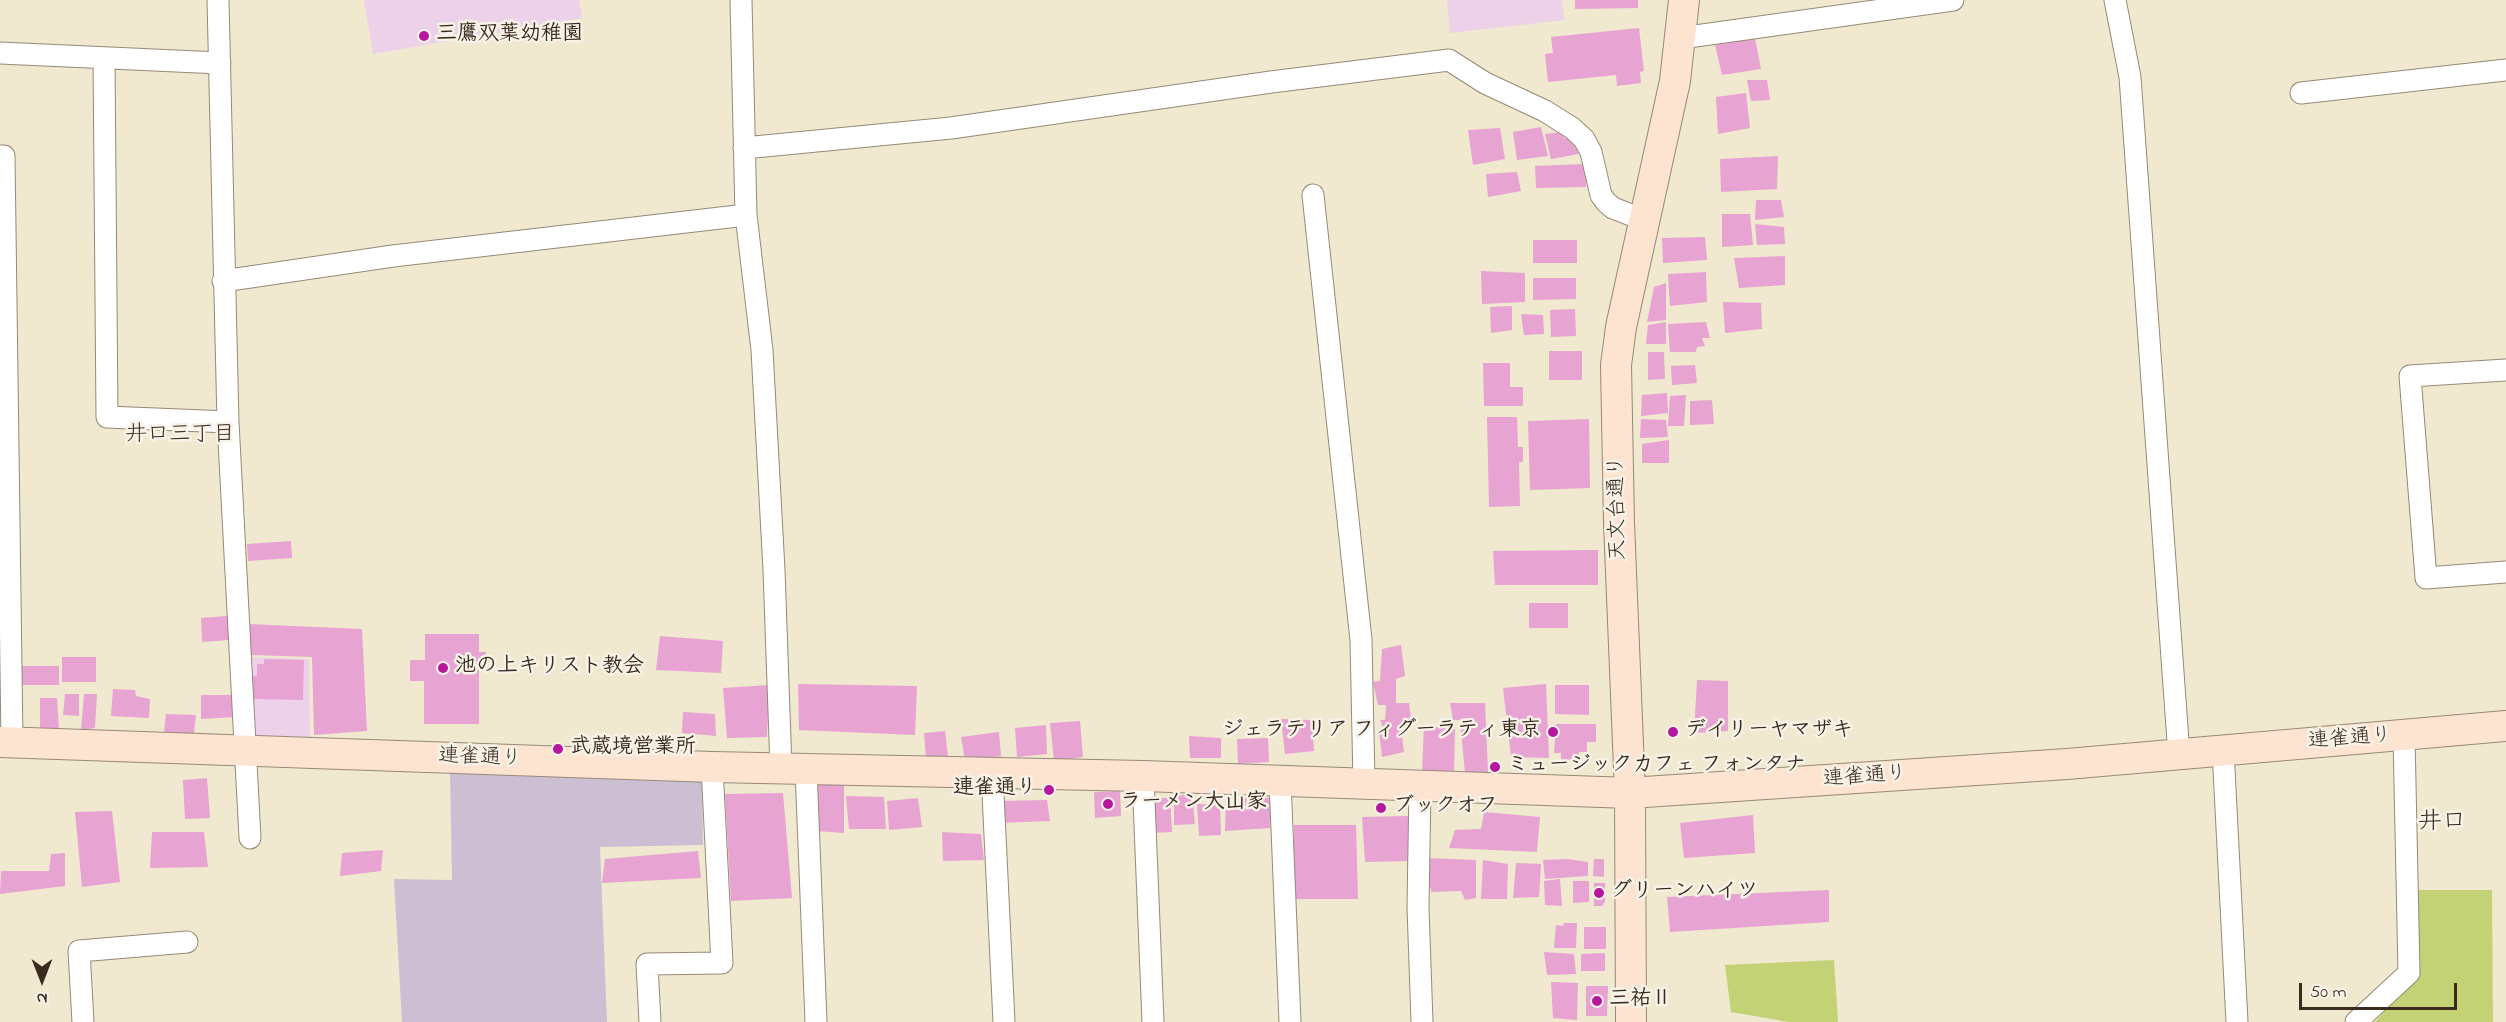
<!DOCTYPE html>
<meta charset="utf-8">
<style>
body{margin:0}
#map{position:relative;width:2506px;height:1022px;overflow:hidden;background:#f1e8d0;font-family:"Indie Flower",sans-serif}
canvas{display:block}
.north{position:absolute;left:12px;top:950px;width:60px;height:60px;-webkit-text-stroke:4px #f7f3e8;paint-order:stroke;rotate:180deg;font-size:16px;font-weight:700;line-height:24px;text-align:center;color:#3b2a1e}
.north::after{content:'';display:block;margin:auto;width:21px;height:27px;background:#3b2a1e;clip-path:polygon(50% 0,100% 100%,50% 72%,0 100%)}
.scale{position:absolute;left:2299px;top:983px;width:158px;height:27px;box-sizing:border-box;border:3px solid #3b2a1e;border-top:0;padding-left:8px;font-size:18px;line-height:21px;white-space:nowrap;color:#3b2a1e;-webkit-text-stroke:4px #f7f3e8;paint-order:stroke}
</style>
<div id="map">
<canvas width="2506" height="1022"></canvas>
<div class="north">N</div>
<div class="scale">50 m</div>
</div>
<script>
const c = document.querySelector('canvas').getContext('2d');
c.lineJoin = 'round';
function fill(path, color) { c.fillStyle = color; c.fill(path, 'evenodd'); }
const toPath = rows => new Path2D(rows.map(r => 'M' + r).join(''));
function trace(path, color, width, dash) { c.strokeStyle = color; c.lineWidth = width; c.lineCap = dash ? 'butt' : 'round'; c.setLineDash(dash || []); c.stroke(path); }
function write(font, color, halo, rows, align = 'center') {
  c.font = font + ' "Indie Flower","Klee One",sans-serif'; c.lineWidth = 5; c.setLineDash([]); c.textBaseline = 'middle'; c.strokeStyle = halo; c.fillStyle = color; for (const [text, x, y, turn = 0] of rows) {
    c.save(); c.translate(x, y); c.rotate((+turn || 0) * Math.PI / 180); c.textAlign = isNaN(turn) ? turn : align; if (halo) c.strokeText(text, 0, 0); c.fillText(text, 0, 0); c.restore();
  }
}
const built = toPath([
 [364,0,579,0,582,18,373,54],
 [1447,0,1562,0,1564,20,1450,33],
 [245,657,309,659,310,739,251,737]
]);
const industrial = toPath([
 [450,770,702,779,703,845,600,847,607,1022,402,1022,394,879,452,880]
]);
const green = toPath([
 [2415,890,2492,890,2493,1022,2375,1022,2417,973],
 [1834,960,1838,1022,1789,1022,1731,1012,1725,965]
]);
const building = toPath([
 [1575,0,1638,0,1638,8,1575,9],
 [1639,28,1644,71,1640,72,1641,83,1617,86,1616,75,1548,82,1545,54,1553,53,1551,37],
 [1755,38,1761,69,1722,75,1715,45],
 [1747,80,1767,80,1770,100,1751,101],
 [1746,93,1750,128,1718,134,1716,97],
 [1541,127,1548,156,1517,160,1513,132],
 [1500,128,1505,159,1473,165,1468,130],
 [1563,132,1564,138,1570,138,1579,154,1551,159,1545,134],
 [1778,156,1777,189,1721,192,1720,159],
 [1586,164,1586,187,1536,188,1535,166],
 [1517,172,1521,191,1488,197,1486,174],
 [1756,200,1781,200,1784,217,1755,220],
 [1722,214,1750,214,1753,245,1722,247],
 [1755,224,1784,227,1785,244,1757,245],
 [1705,237,1707,260,1663,263,1662,238],
 [1533,240,1577,240,1577,263,1533,263],
 [1785,256,1785,285,1739,288,1734,258],
 [1481,271,1525,273,1525,302,1482,304],
 [1706,272,1707,302,1670,306,1668,274],
 [1533,278,1576,278,1576,299,1533,300],
 [1666,283,1666,320,1647,322,1654,287],
 [1723,302,1761,303,1762,329,1725,333],
 [1512,306,1512,330,1491,333,1490,307],
 [1575,309,1576,336,1551,337,1550,310],
 [1521,314,1543,315,1544,334,1524,335],
 [1666,322,1666,344,1646,344,1648,325],
 [1706,322,1710,338,1702,338,1705,346,1697,347,1696,352,1670,352,1668,324],
 [1549,351,1582,351,1582,380,1549,380],
 [1648,352,1664,352,1665,379,1648,380],
 [1483,363,1510,363,1510,387,1523,387,1523,406,1484,406],
 [1695,365,1697,383,1672,385,1671,366],
 [1667,393,1668,413,1641,416,1642,395],
 [1686,395,1684,426,1668,426,1670,396],
 [1712,400,1714,424,1690,425,1690,401],
 [1487,417,1517,417,1518,447,1523,447,1523,462,1519,462,1520,506,1489,507],
 [1589,419,1590,488,1530,490,1528,421],
 [1641,419,1666,420,1668,437,1640,438],
 [1669,440,1669,463,1642,463,1642,444],
 [291,541,292,558,248,561,247,544],
 [1598,550,1598,585,1495,585,1493,551],
 [1529,603,1568,603,1568,628,1529,628],
 [227,616,229,640,202,642,201,618],
 [249,624,362,629,367,731,314,735,312,657,251,655],
 [425,634,479,634,479,652,486,652,486,670,479,670,479,724,424,724,424,681,410,681,410,660,425,660],
 [660,636,723,641,721,673,656,670],
 [1401,645,1405,676,1396,679,1396,703,1409,703,1412,725,1401,729,1404,752,1382,757,1379,731,1384,730,1380,720,1385,720,1386,705,1378,705,1373,682,1380,681,1382,649],
 [62,657,96,657,96,682,62,682],
 [264,659,304,660,303,700,254,699,252,676,257,676,257,664,264,664],
 [21,666,59,666,59,685,21,685],
 [1697,680,1728,681,1728,731,1694,733],
 [798,684,917,686,915,735,799,730],
 [1546,684,1549,758,1511,757,1503,688],
 [769,685,767,737,727,738,723,688],
 [1555,685,1589,685,1589,715,1555,714],
 [113,689,135,690,136,696,150,699,149,718,111,716],
 [65,694,79,694,79,716,63,715],
 [84,694,97,694,95,728,81,730],
 [201,695,231,695,235,717,201,719],
 [40,698,57,698,59,730,40,730],
 [1450,703,1485,703,1488,772,1465,773,1460,720,1453,720],
 [683,712,715,714,716,736,682,733],
 [166,714,196,715,194,734,164,732],
 [1281,719,1312,720,1314,751,1285,754],
 [1080,721,1083,757,1054,761,1050,723],
 [1556,724,1596,724,1596,742,1587,742,1587,752,1579,752,1579,759,1561,760,1561,753,1554,753],
 [1046,725,1047,754,1017,757,1015,728],
 [1424,726,1455,729,1454,771,1422,771],
 [945,731,948,756,926,758,924,733],
 [999,732,1001,756,965,761,961,737],
 [1189,736,1221,738,1221,758,1190,758],
 [1268,738,1269,762,1238,764,1237,739],
 [207,778,210,818,185,819,183,780],
 [844,783,844,833,816,831,812,785],
 [1120,791,1121,816,1095,818,1094,792],
 [783,793,792,898,731,901,725,794],
 [1192,794,1195,824,1174,825,1174,796],
 [846,796,884,797,886,829,849,829],
 [1226,797,1270,798,1270,828,1225,831],
 [918,798,922,827,889,830,887,801],
 [1148,798,1170,798,1172,832,1149,833],
 [1047,800,1050,821,999,823,1000,801],
 [1197,804,1220,804,1221,835,1199,836],
 [112,811,120,882,82,887,75,812],
 [1484,812,1540,817,1537,852,1449,848,1455,830,1481,829],
 [1753,815,1755,853,1684,858,1680,823],
 [1408,816,1410,861,1365,862,1362,817],
 [1294,825,1356,825,1358,899,1294,899],
 [152,832,204,832,208,867,150,868],
 [942,832,981,834,984,860,943,861],
 [383,850,381,871,340,876,342,853],
 [698,851,701,878,602,883,605,859],
 [65,853,65,886,0,894,1,871,49,871,51,854],
 [1426,858,1476,860,1476,898,1465,900,1461,891,1431,892,1431,888,1428,889],
 [1567,859,1588,862,1588,876,1545,879,1543,860],
 [1594,859,1604,859,1604,877,1593,876],
 [1483,860,1508,864,1507,899,1481,899],
 [1516,863,1541,864,1539,897,1513,898],
 [1560,879,1562,906,1545,905,1544,881],
 [1573,881,1589,881,1589,902,1573,903],
 [1594,883,1605,883,1605,902,1602,906,1594,906],
 [1829,890,1829,922,1670,932,1667,897],
 [1564,923,1577,923,1576,948,1554,948,1556,925,1563,926],
 [1584,927,1606,927,1606,949,1584,949],
 [1544,952,1574,954,1576,974,1547,975],
 [1605,953,1605,971,1581,971,1581,954],
 [1551,982,1578,983,1577,1020,1553,1018],
 [1586,986,1608,986,1607,1016,1586,1016]
]);
const minor = toPath([
 [218,0,228,422,250,838],
 [741,0,746,215,762,350,774,570,781,768],
 [2115,0,2130,77,2179,755],
 [1681,38,1953,0],
 [0,53,220,63],
 [104,58,107,417,228,422],
 [2301,93,2506,70],
 [744,148,951,128,1271,82,1449,60,1485,83,1545,111,1572,128,1584,139,1591,152,1601,195,1606,202,1613,208,1644,220],
 [0,156,4,156,12,742],
 [1313,195,1361,640,1364,783],
 [223,281,393,256,746,215],
 [2506,370,2410,376,2426,578,2506,572],
 [2223,750,2237,1022],
 [806,769,816,1022],
 [992,773,1004,1022],
 [1143,776,1153,1022],
 [1280,781,1290,1022],
 [1420,786,1418,907,1422,1022],
 [83,1022,79,951,187,942],
 [650,1022,647,964,722,963,712,767],
 [2356,1022,2409,973,2404,736]
]);
const secondary = toPath([
 [0,742,712,767,1143,776,1630,793,2067,764,2506,726],
 [1631,1022,1630,793,1619,523,1616,365,1621,327,1675,81,1684,0]
]);
const markers = [
 [424,36,6,"#b5179e"],
 [443,668,6,"#b5179e"],
 [1553,732,6,"#b5179e"],
 [1673,732,6,"#b5179e"],
 [558,749,6,"#b5179e"],
 [1495,767,6,"#b5179e"],
 [1049,790,6,"#b5179e"],
 [1108,804,6,"#b5179e"],
 [1381,808,6,"#b5179e"],
 [1599,893,6,"#b5179e"],
 [1597,1001,6,"#b5179e"]
];
const poiNames = [
 ["三鷹双葉幼稚園",436,36],
 ["池の上キリスト教会",455,668],
 ["ジェラテリア フィグーラティ東京",1541,732,"right"],
 ["デイリーヤマザキ",1685,732],
 ["武蔵境営業所",570,749],
 ["ミュージックカフェ フォンタナ",1507,767],
 ["連雀通り",1037,790,"right"],
 ["ラーメン大山家",1120,804],
 ["ブックオフ",1393,808],
 ["グリーンハイツ",1611,893],
 ["三祐Ⅱ",1609,1001]
];
const streetNames = [
 ["天文台通り",1619,508,-91],
 ["連雀通り",2350,740,-4],
 ["連雀通り",480,759,2],
 ["連雀通り",1865,778,-4]
];
const neighbourhoodNames = [
 ["井口三丁目",180,436]
];
const quarterNames = [
 ["井口",2442,824]
];
fill(built, '#edd1e9');
fill(industrial, '#ccbfd4');
fill(green, '#c2d274');
fill(building, '#e7a3d2');
trace(minor, '#968977', 23);
trace(secondary, '#968977', 32);
trace(minor, '#fff', 21);
trace(secondary, '#fde4d1', 30);
for (const [x, y, r, color] of markers) { const dot = new Path2D(); dot.arc(x, y, r, 0, 2 * Math.PI); c.fillStyle = color; c.fill(dot); trace(dot, '#f7f3e8', 2); }
write('bold 21px', '#3b2a1e', '#f7f3e8', poiNames, 'left');
write('21px', '#3b2a1e', '#f7f3e8', streetNames);
write('22px', '#3b2a1e', '#f7f3e8', neighbourhoodNames);
write('24px', '#3b2a1e', '#f7f3e8', quarterNames);
</script>
